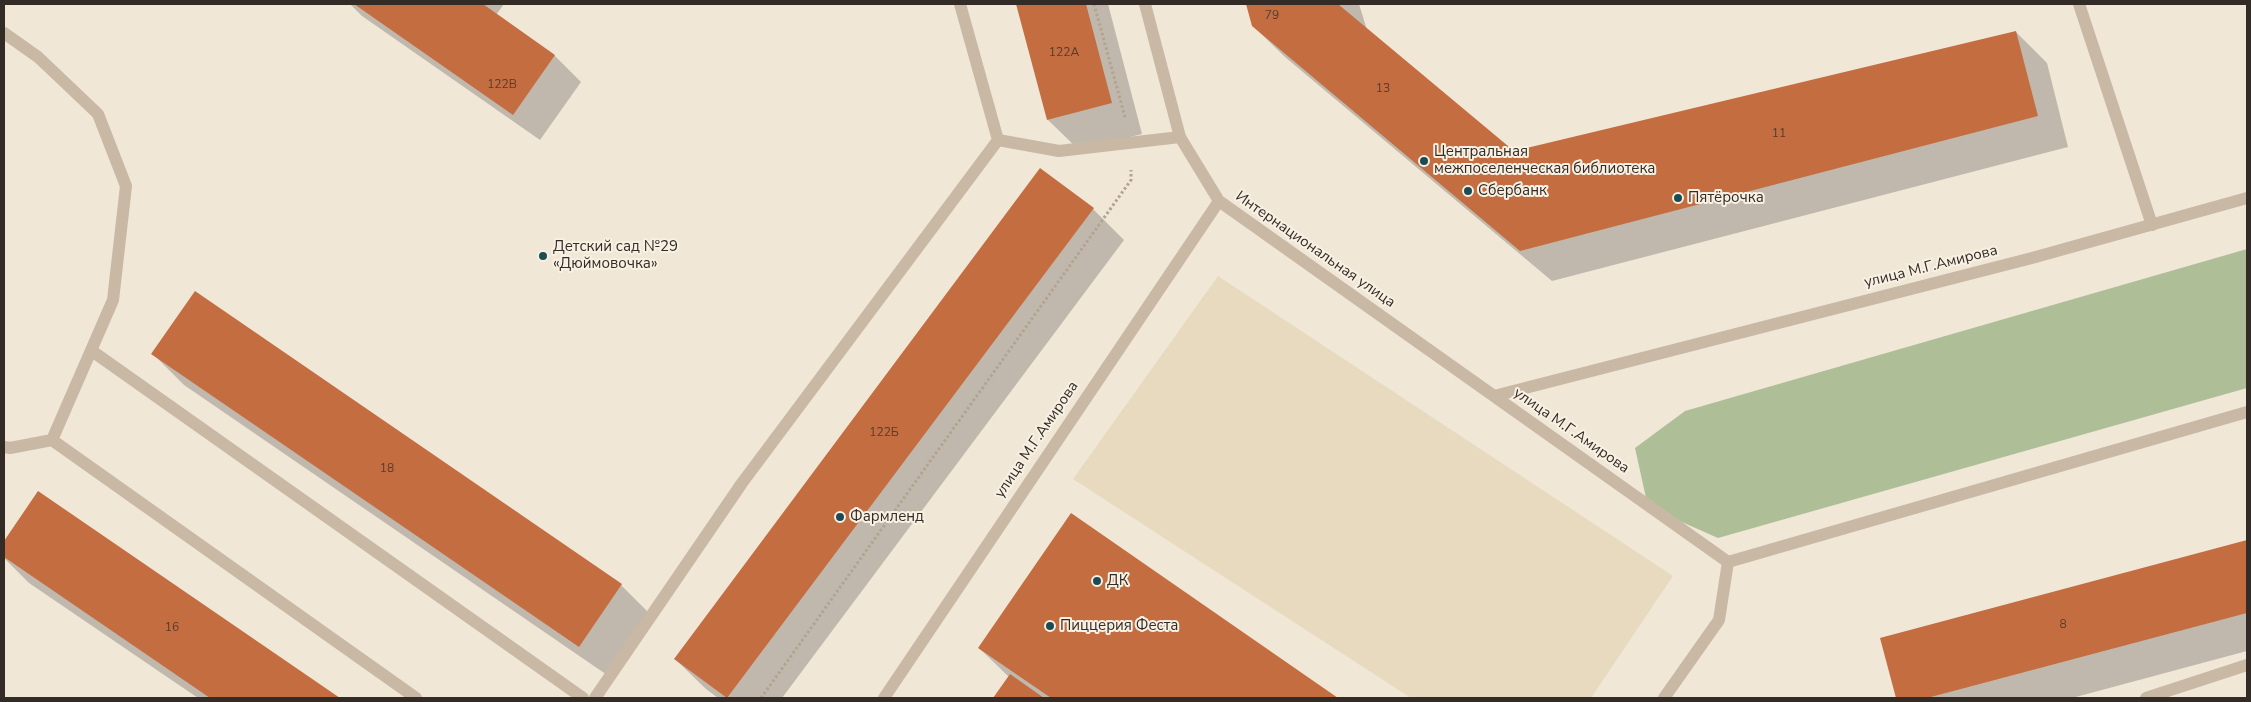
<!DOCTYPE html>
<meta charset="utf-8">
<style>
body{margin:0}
#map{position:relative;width:2251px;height:702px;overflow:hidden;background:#f0e7d7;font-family:"Nunito Sans",sans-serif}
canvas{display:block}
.frame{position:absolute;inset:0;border:5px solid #332b25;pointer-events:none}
</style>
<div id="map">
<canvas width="2251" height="702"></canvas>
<div class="frame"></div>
</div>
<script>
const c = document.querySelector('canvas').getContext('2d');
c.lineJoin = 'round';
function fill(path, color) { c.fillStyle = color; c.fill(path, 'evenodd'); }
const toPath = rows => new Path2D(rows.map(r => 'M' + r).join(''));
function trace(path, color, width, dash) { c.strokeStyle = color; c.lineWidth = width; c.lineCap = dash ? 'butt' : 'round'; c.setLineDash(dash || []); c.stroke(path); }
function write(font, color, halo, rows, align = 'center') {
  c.font = font + ' "Nunito Sans",sans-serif'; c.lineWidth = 4; c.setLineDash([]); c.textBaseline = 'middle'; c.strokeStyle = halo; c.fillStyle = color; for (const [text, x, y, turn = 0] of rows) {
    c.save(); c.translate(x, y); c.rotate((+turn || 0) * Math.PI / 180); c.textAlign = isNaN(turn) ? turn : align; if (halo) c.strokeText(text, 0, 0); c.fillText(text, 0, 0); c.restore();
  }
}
const green = toPath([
 [2247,249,2247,388,1718,538,1648,507,1635,448,1685,411]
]);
const plaza = toPath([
 [1218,276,1673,576,1591,698,1411,698,1073,479]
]);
const shadow = toPath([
 [350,4,504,4,496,15,555,56,581,82,540,140,362,16],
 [1018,4,1108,4,1142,134,1079,150,1048,120],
 [1247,4,1359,4,1367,30,1514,153,2016,32,2047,63,2068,147,1552,281,1285,57,1253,26],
 [1093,209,1124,240,782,698,718,698,706,689,675,659],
 [153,354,621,585,652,616,610,677,184,385],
 [38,493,338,698,198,698,29,583,4,558,4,543],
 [1072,514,1336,698,995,698,1009,677,979,648],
 [2247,541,2247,651,2072,698,1897,698,1881,638]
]);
const building = toPath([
 [354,4,483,4,555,55,513,115],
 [1016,4,1086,4,1112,103,1047,120],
 [1246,4,1338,4,1514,151,2016,31,2038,116,1520,251,1252,26],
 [1040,168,1094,208,727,698,674,659],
 [195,291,622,584,579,647,151,354],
 [38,491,340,698,210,698,4,557,4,541],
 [1071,513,1338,698,1051,698,978,648],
 [2247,540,2247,613,1927,698,1896,698,1880,638],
 [1010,674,1044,698,993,698]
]);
const path = toPath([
 [1094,4,1125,117],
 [761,698,1131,180,1131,170]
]);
const service = toPath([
 [960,4,998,140,1059,151,1180,137],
 [2079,4,2152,225],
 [4,33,38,57,98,114,126,186,113,300,52,440,10,448,4,447],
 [92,351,583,698],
 [52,440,416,698],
 [595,698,742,483,998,140],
 [2146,698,2247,665]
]);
const tertiary = toPath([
 [1145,4,1180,137,1219,201,1728,562],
 [1494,396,2032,258,2247,198],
 [1728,562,2247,412],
 [884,698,1219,201],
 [1664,698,1719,620,1728,562]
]);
const markers = [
 [1424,161,5,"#1c4b54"],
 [1468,191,5,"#1c4b54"],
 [1678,198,5,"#1c4b54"],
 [543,256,5,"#1c4b54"],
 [840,517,5,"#1c4b54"],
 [1097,581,5,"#1c4b54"],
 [1050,626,5,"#1c4b54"]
];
const numberNames = [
 ["79",1272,16],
 ["122А",1064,53],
 ["122В",502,85],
 ["13",1383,89],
 ["11",1779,134],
 ["122Б",884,433],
 ["18",387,469],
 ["8",2063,625],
 ["16",172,628]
];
const poiNames = [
 ["Центральная",1434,152],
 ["межпоселенческая библиотека",1434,169],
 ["Сбербанк",1478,191],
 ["Пятёрочка",1688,198],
 ["Детский сад №29",553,247],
 ["«Дюймовочка»",553,264],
 ["Фармленд",850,517],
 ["ДК",1107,581],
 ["Пиццерия Феста",1060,626]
];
const streetNames = [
 ["Интернациональная улица",1315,250,35],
 ["улица М.Г.Амирова",1931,267,-14],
 ["улица М.Г.Амирова",1571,431,35],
 ["улица М.Г.Амирова",1037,440,-56]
];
fill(green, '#aebf98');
fill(plaza, '#e8dabe');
fill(shadow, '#0003');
fill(building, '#c46d41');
trace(path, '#b3a28e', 3, [2.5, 2.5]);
trace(service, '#c8b8a4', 12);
trace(tertiary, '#c8b8a4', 12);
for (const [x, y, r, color] of markers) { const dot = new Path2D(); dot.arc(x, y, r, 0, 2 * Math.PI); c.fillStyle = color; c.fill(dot); trace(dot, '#f8f1e3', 2); }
write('12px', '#573c2c', null, numberNames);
write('15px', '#332b25', '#f8f1e3', poiNames, 'left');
write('15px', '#332b25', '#f8f1e3', streetNames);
</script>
